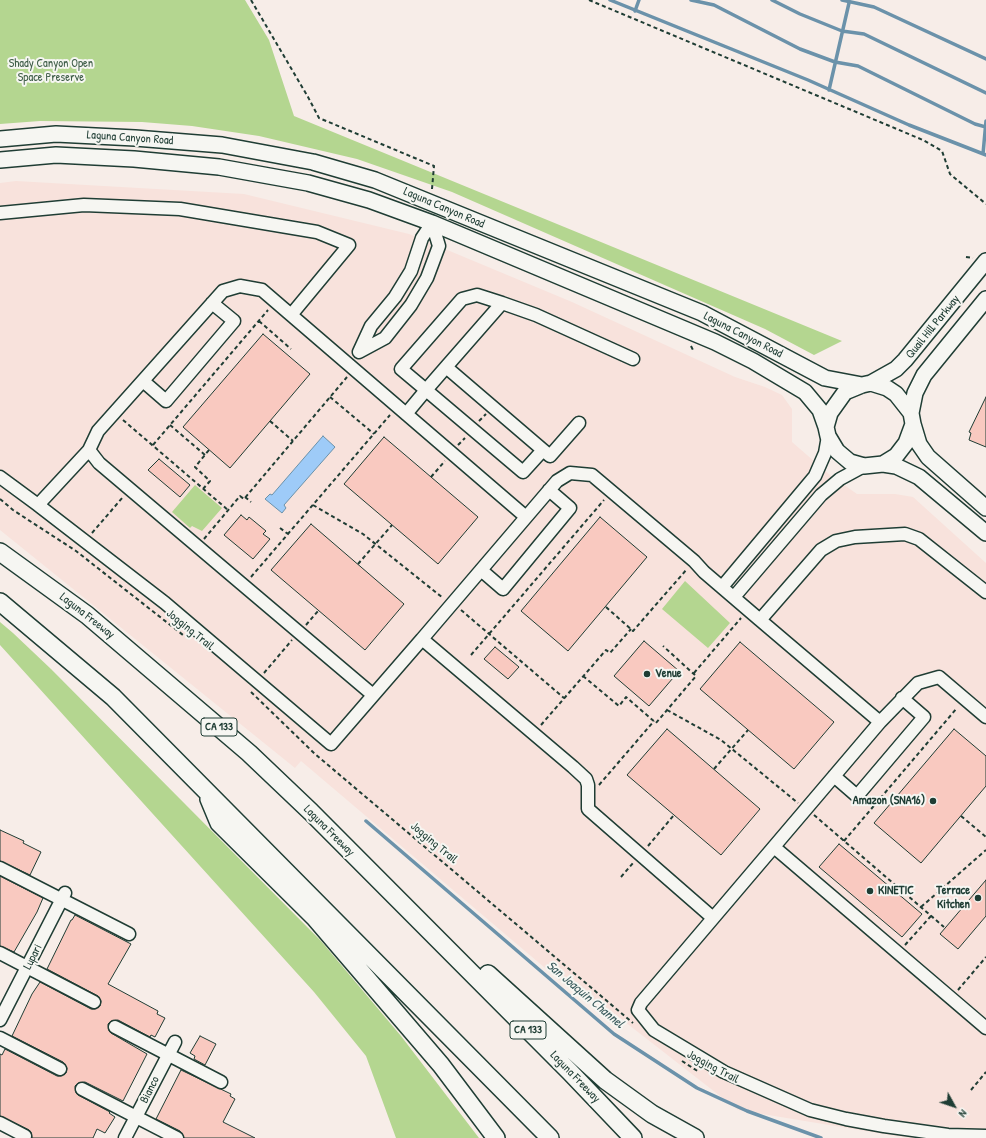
<!DOCTYPE html>
<style>
body{margin:0}
#map{position:relative;width:986px;height:1138px;overflow:hidden;background:#f7ede8;font-family:"Patrick Hand",sans-serif}
canvas{display:block}
.north{position:absolute;left:934px;top:1086px;width:40px;height:40px;-webkit-text-stroke:3px #f6f6f2;paint-order:stroke;rotate:130deg;font-size:11px;font-weight:700;line-height:16px;text-align:center;color:#1f3d34}
.north::after{content:'';display:block;margin:auto;width:14px;height:18px;background:#1f3d34;clip-path:polygon(50% 0,100% 100%,50% 72%,0 100%)}
</style>
<div id="map">
<canvas width="986" height="1138"></canvas>
<div class="north">N</div>
</div>
<script>
const c = document.querySelector('canvas').getContext('2d');
c.lineJoin = 'round';
function fill(path, color) { c.fillStyle = color; c.fill(path, 'evenodd'); }
const toPath = rows => new Path2D(rows.map(r => 'M' + r).join(''));
function trace(path, color, width, dash) { c.strokeStyle = color; c.lineWidth = width; c.lineCap = dash ? 'butt' : 'round'; c.setLineDash(dash || []); c.stroke(path); }
function write(font, color, halo, rows, align = 'center') {
  c.font = font + ' "Patrick Hand",sans-serif'; c.lineWidth = 4; c.setLineDash([]); c.textBaseline = 'middle'; c.strokeStyle = halo; c.fillStyle = color; for (const [text, x, y, turn = 0] of rows) {
    c.save(); c.translate(x, y); c.rotate((+turn || 0) * Math.PI / 180); c.textAlign = isNaN(turn) ? turn : align; if (halo) c.strokeText(text, 0, 0); c.fillText(text, 0, 0); c.restore();
  }
}
const built = toPath([
 [16,181,244,194,409,234,572,302,735,377,765,387,782,395,792,409,792,442,830,475,857,494,895,494,913,497,986,563,986,1138,908,1138,738,1110,611,1011,571,990,301,761,295,768,0,530,0,183]
]);
const green = toPath([
 [0,0,245,0,269,40,294,116,842,341,814,355,765,329,452,192,357,159,259,136,192,126,142,122,40,121,0,124],
 [195,485,222,508,202,531,192,526,190,528,172,512],
 [685,581,730,623,708,648,662,609],
 [0,622,13,633,51,669,321,941,401,1036,479,1138,396,1138,366,1056,314,992,0,645]
]);
const water = toPath([
 [323,436,335,447,284,505,286,508,282,513,265,499,270,494,272,495,323,436]
]);
const stream = toPath([
 [610,0,808,80,909,125,986,155],
 [691,0,714,5,800,49,835,62,858,66,975,124,986,127],
 [772,0,800,14,842,31,864,34,986,93],
 [842,0,874,7,986,59],
 [635,11,639,0],
 [829,90,849,3],
 [983,154,986,121],
 [366,821,614,1034,697,1088,747,1111,821,1138]
]);
const building = toPath([
 [263,334,310,374,230,468,183,427,263,334],
 [986,397,986,447,969,440,971,433,969,432,986,397],
 [384,437,478,517,438,564,344,484,384,437],
 [159,459,190,485,180,497,148,470,159,459],
 [241,515,247,520,249,517,266,531,263,534,270,539,253,559,224,535,241,515],
 [600,517,647,557,568,651,521,611,600,517],
 [311,524,404,604,365,650,271,570,311,524],
 [644,641,679,671,649,706,614,676,644,641],
 [740,642,834,722,794,769,700,689,740,642],
 [495,647,519,667,508,679,484,659,495,647],
 [667,729,760,809,721,855,627,775,667,729],
 [954,729,986,756,986,786,921,863,874,823,954,729],
 [0,830,24,841,23,843,41,852,30,875,0,861,0,830],
 [839,844,922,914,902,937,819,867,839,844],
 [0,876,43,898,37,912,14,952,0,946,0,876],
 [986,880,986,916,958,949,940,934,986,880],
 [75,915,131,944,108,984,158,1011,157,1014,165,1018,155,1037,151,1035,150,1037,118,1020,111,1021,108,1024,109,1031,111,1033,147,1054,123,1101,85,1082,78,1083,75,1086,76,1093,78,1095,110,1112,109,1113,115,1117,105,1133,97,1129,93,1138,32,1138,31,1132,29,1130,0,1116,0,1054,2,1055,5,1049,57,1076,61,1076,66,1073,67,1068,63,1062,12,1036,32,994,40,982,91,1009,95,1009,100,1006,101,1001,98,996,47,969,71,920,72,920,75,915],
 [200,1036,216,1044,205,1065,194,1059,195,1056,190,1053,200,1036],
 [181,1070,231,1094,230,1096,235,1099,223,1122,255,1138,184,1138,180,1131,156,1119,181,1070]
]);
const path = toPath([
 [251,0,308,97,319,118,434,166,432,189],
 [589,0,923,140,942,151,950,174,986,204],
 [966,257,973,258],
 [259,321,291,349],
 [691,346,693,350],
 [330,397,374,434],
 [123,420,228,510],
 [270,421,293,441],
 [479,421,486,414],
 [170,425,205,455],
 [153,445,268,310],
 [458,445,465,438],
 [431,477,445,461],
 [203,489,210,481,195,467,209,450],
 [245,497,251,502],
 [0,499,13,510,76,551,183,635],
 [313,505,363,534,443,598],
 [280,528,288,534],
 [92,533,123,497],
 [204,539,240,496,244,499,347,377],
 [358,564,392,525],
 [251,577,390,415],
 [606,607,633,631,687,569],
 [461,610,564,698],
 [306,625,318,611],
 [471,655,604,500],
 [264,673,292,640],
 [694,673,741,618],
 [583,676,619,706,626,697,656,723,696,676,663,646],
 [251,692,315,754,633,1023],
 [667,710,721,740,798,803],
 [541,725,606,650,610,653,631,629],
 [714,769,748,730],
 [599,785,654,721],
 [814,815,944,927],
 [961,816,986,837],
 [844,841,957,708],
 [648,846,674,815],
 [621,877,633,863],
 [921,907,986,850],
 [905,945,931,916],
 [958,990,986,957],
 [682,1061,699,1072],
 [971,1090,986,1072]
]);
const minor = toPath([
 [0,213,84,205,180,209,317,232,349,245,291,315],
 [432,223,439,246,427,278,411,305,385,338,359,352,371,326,395,297,411,271,422,238,432,223],
 [502,303,536,315,633,359],
 [446,367,426,390,401,369,462,299,477,295,502,303,446,367,550,456,579,423],
 [143,381,166,401,234,321,212,303],
 [406,414,426,390,523,472,543,450],
 [0,477,38,505,89,450],
 [38,505,165,603,331,744,422,639],
 [481,570,503,589,570,508,549,490],
 [722,587,815,476,825,453,828,436],
 [734,597,821,495,840,479,864,466],
 [373,695,99,463,89,450,98,431,223,291,240,286,262,290,526,517],
 [986,717,939,677,918,683,880,722,641,1003,638,1010,654,1030,724,1072,810,1110,846,1119,884,1126,948,1135,986,1136],
 [880,722,760,620,821,550,836,541,855,537,905,534,919,539,986,592],
 [834,776,857,796,924,717,902,698],
 [774,847,986,1028],
 [0,868,129,934],
 [713,918,588,809,588,785,586,779,573,767,422,639,557,481,570,473,592,475,694,561,704,572,760,620],
 [0,953,94,1002],
 [0,1020,65,893],
 [115,1027,221,1082],
 [0,1038,60,1069],
 [82,1089,177,1138],
 [0,1123,25,1136],
 [125,1138,175,1042]
]);
const major = toPath([
 [0,139,56,134,135,138,222,145,313,162,375,180,702,313,825,378,862,385],
 [0,160,56,155,134,159,219,167,308,183,369,200,432,223,715,342,753,361,805,392,820,410,826,427],
 [871,383,887,388,896,394,911,413,913,424,906,443,896,456,883,464,864,466,850,462,837,451,828,436,826,427,830,413,845,392,862,385,871,383],
 [871,383,896,369,905,360,986,261],
 [911,413,915,393,924,375,986,299],
 [913,424,919,444,928,457,986,508],
 [883,464,896,466,919,477,986,533]
]);
const highway = toPath([
 [0,552,87,615,249,753,311,812,570,1072,633,1138],
 [0,602,113,697,550,1138],
 [209,799,219,823,315,918,441,1065,496,1138],
 [488,974,605,1080,652,1114,695,1138]
]);
const markers = [
 [647,674,4,"#1f3d34"],
 [933,801,4,"#1f3d34"],
 [870,891,4,"#1f3d34"],
 [978,898,4,"#1f3d34"]
];
const shields = [
 [219,727,36],
 [528,1030,36]
];
const shieldNames = [
 ["CA 133",219,727],
 ["CA 133",528,1030]
];
const parkNames = [
 ["Shady Canyon Open",51,64],
 ["Space Preserve",51,78]
];
const streetNames = [
 ["Laguna Canyon Road",130,138,4],
 ["Laguna Canyon Road",444,208,23],
 ["Quail Hill Parkway",933,327,-51],
 ["Laguna Canyon Road",743,335,27],
 ["Laguna Freeway",87,616,38],
 ["Jogging Trail",190,630,39],
 ["Laguna Freeway",329,831,45],
 ["Jogging Trail",434,843,40],
 ["Lupari",33,957,-63],
 ["Jogging Trail",713,1067,28],
 ["Laguna Freeway",575,1077,46],
 ["Bianco",150,1090,-63]
];
const poiNames = [
 ["Venue",655,674],
 ["Amazon (SNA16)",925,801,"right"],
 ["KINETIC",878,891],
 ["Terrace",970,891,"right"],
 ["Kitchen",970,905,"right"]
];
const waterNames = [
 ["San Joaquin Channel",585,995,40]
];
fill(built, '#f8e2dc');
fill(green, '#b4d690');
fill(water, '#9ecbf8');
trace(water, '#6b92aa', 1);
trace(stream, '#6b92aa', 3.5);
fill(building, '#f9c9c0');
trace(building, '#1f3d34', 1);
trace(minor, '#1f3d34', 15);
trace(major, '#1f3d34', 18);
trace(highway, '#1f3d34', 20);
trace(path, '#1f3d34', 2, [4, 3]);
trace(minor, '#f6f6f2', 12);
trace(major, '#f6f6f2', 15);
trace(highway, '#f6f6f2', 17);
for (const [x, y, r, color] of markers) { const dot = new Path2D(); dot.arc(x, y, r, 0, 2 * Math.PI); c.fillStyle = color; c.fill(dot); trace(dot, '#f6f6f2', 1.5); }
for (const [x, y, w] of shields) { const box = new Path2D(); box.roundRect(x - w / 2, y - 9, w, 18, 3); c.fillStyle = '#f6f6f2'; c.fill(box); trace(box, '#1f3d34', 1); }
write('bold 11px', '#1f3d34', null, shieldNames);
write('12px', '#3d5c46', '#f6f6f2', parkNames);
write('12px', '#1f3d34', '#f6f6f2', streetNames);
write('bold 12px', '#1f3d34', '#f6f6f2', poiNames, 'left');
write('italic 13px', '#38595b', '#f6f6f2', waterNames);
</script>
